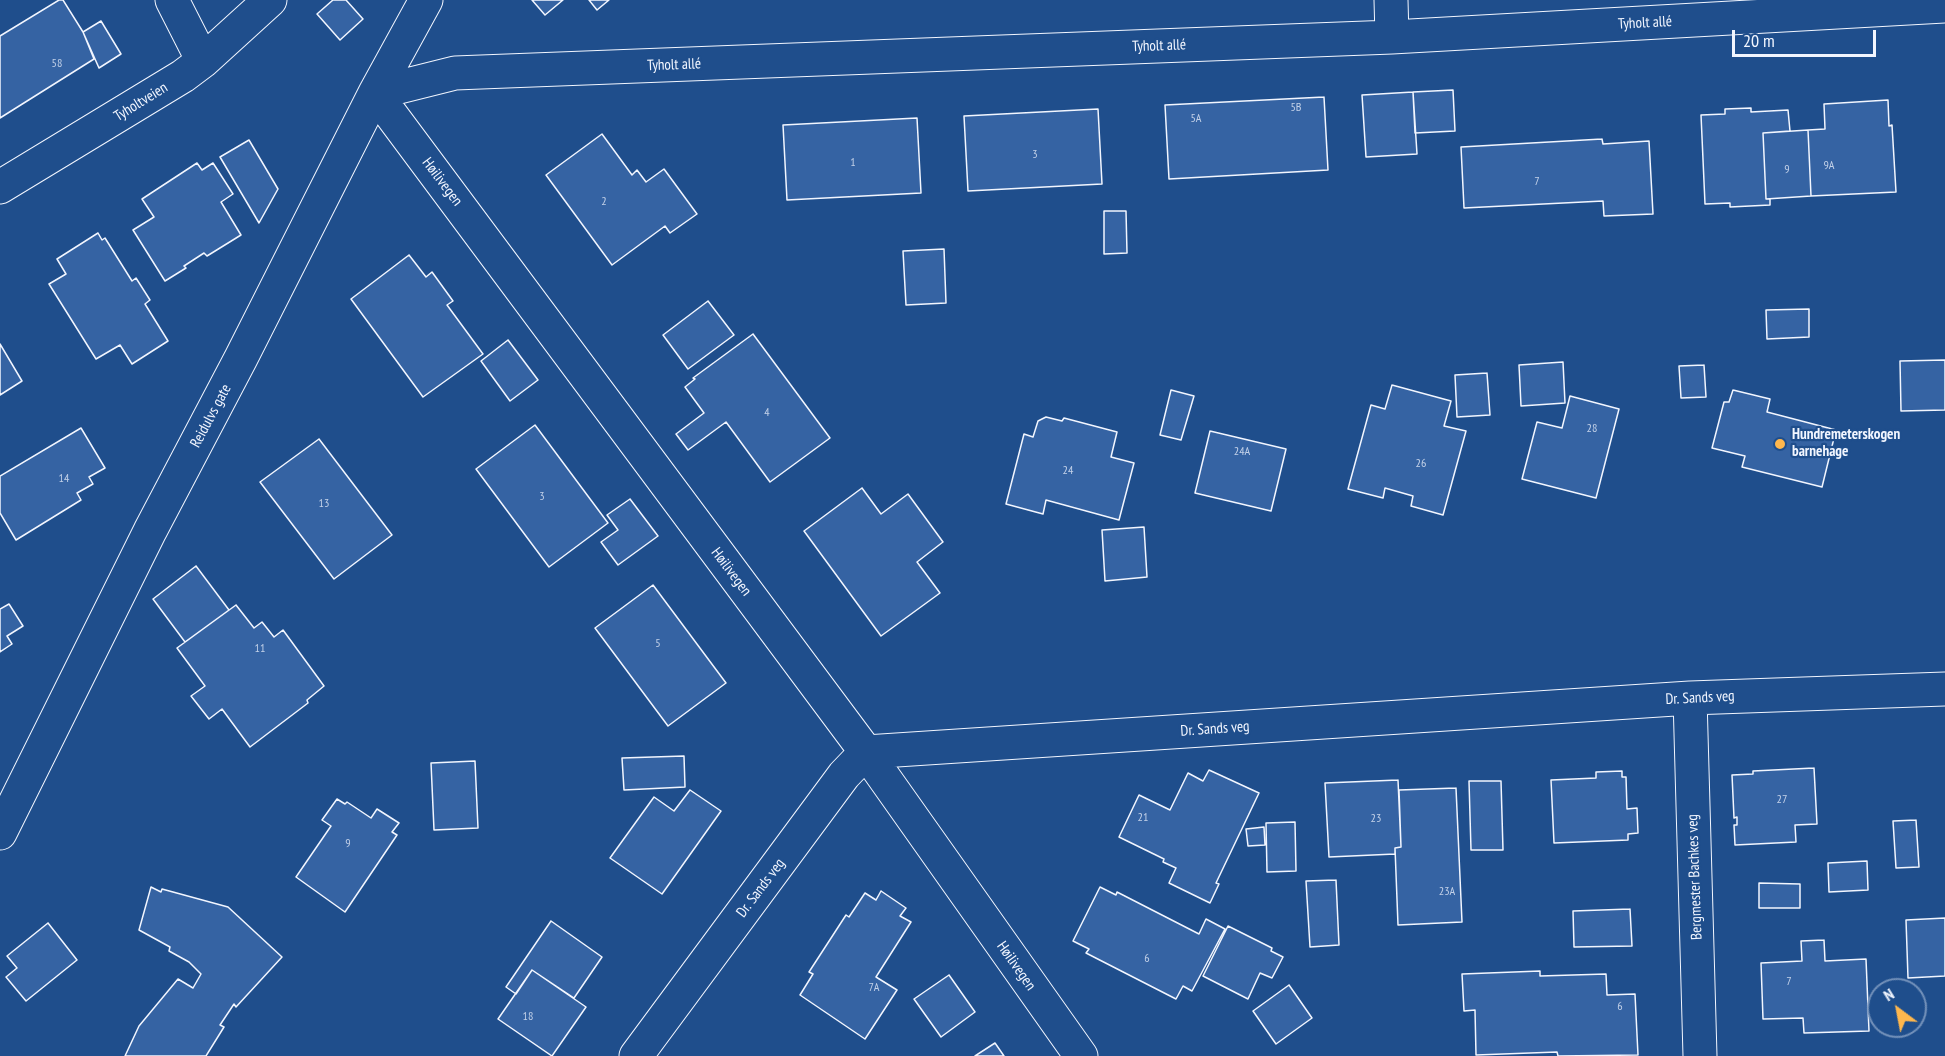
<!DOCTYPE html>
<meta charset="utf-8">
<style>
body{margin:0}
#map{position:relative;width:1945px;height:1056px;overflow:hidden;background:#1f4e8c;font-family:"PT Sans Narrow",sans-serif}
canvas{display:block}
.north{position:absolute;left:1867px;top:978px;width:60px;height:60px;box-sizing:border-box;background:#1f4e8c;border:2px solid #7391ba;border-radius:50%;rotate:328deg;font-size:16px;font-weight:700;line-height:24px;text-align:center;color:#f2f6ff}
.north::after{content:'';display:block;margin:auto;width:21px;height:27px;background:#ffb74d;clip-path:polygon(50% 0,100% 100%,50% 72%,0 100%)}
.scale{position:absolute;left:1732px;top:30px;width:144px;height:27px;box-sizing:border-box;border:3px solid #f2f6ff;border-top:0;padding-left:8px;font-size:18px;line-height:21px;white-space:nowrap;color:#f2f6ff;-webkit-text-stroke:4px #1f4e8c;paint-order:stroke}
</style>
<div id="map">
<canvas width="1945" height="1056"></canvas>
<div class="north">N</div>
<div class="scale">20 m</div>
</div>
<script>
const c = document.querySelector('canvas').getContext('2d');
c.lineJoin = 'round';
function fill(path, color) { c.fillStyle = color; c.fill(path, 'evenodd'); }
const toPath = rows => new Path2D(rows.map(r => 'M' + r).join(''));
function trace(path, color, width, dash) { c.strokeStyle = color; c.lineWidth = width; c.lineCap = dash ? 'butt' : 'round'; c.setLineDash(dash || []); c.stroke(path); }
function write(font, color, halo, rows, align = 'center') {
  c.font = font + ' "PT Sans Narrow",sans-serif'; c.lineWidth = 4.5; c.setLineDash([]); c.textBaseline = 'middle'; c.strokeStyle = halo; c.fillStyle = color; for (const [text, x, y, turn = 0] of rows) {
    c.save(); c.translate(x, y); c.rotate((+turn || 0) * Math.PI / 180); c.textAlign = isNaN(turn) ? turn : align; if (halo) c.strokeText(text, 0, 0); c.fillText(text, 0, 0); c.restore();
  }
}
const building = toPath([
 [59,0,63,0,83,32,94,59,0,118,0,36,59,0],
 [333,0,346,0,363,19,340,40,317,14,333,0],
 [532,0,563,0,545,15,532,0],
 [589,0,609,0,597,10,589,0],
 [101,21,121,54,99,68,83,32,101,21],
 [1453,90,1455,131,1415,133,1413,92,1453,90],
 [1413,92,1417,154,1366,157,1362,95,1413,92],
 [1324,97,1328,170,1169,179,1165,105,1324,97],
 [1888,100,1889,126,1892,125,1896,192,1811,196,1808,130,1825,129,1824,104,1888,100],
 [1751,108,1751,112,1788,110,1790,131,1763,133,1766,199,1770,199,1770,205,1730,207,1730,203,1705,204,1701,115,1725,114,1725,109,1751,108],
 [1098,109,1102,184,968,191,964,116,1098,109],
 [917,118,921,193,787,200,783,125,917,118],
 [1808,130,1811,196,1766,199,1763,133,1808,130],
 [602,134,632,175,637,170,646,182,664,169,697,214,670,233,665,226,612,265,546,175,602,134],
 [1602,139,1603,144,1649,141,1653,214,1604,216,1603,201,1464,208,1461,147,1602,139],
 [249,140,278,189,259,223,220,157,249,140],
 [197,163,202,170,213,163,233,194,221,202,241,235,207,256,204,253,184,266,186,268,165,281,133,230,154,217,142,199,197,163],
 [1104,211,1126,211,1127,253,1104,254,1104,211],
 [98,233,102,240,105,238,132,281,136,278,150,300,145,304,168,341,132,364,120,345,96,359,49,284,66,274,57,259,98,233],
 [944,249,946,303,906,305,903,251,944,249],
 [409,255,426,277,432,272,453,301,447,305,483,354,423,397,351,299,409,255],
 [708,301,734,335,688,369,663,335,708,301],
 [1809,309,1809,337,1767,339,1766,310,1809,309],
 [753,334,830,438,770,482,726,422,688,450,676,434,704,413,685,387,695,379,693,378,753,334],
 [508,340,538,380,510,401,481,361,508,340],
 [0,344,22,381,0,395,0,344],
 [1945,360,1945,410,1901,411,1900,361,1945,360],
 [1563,362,1565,403,1521,406,1519,365,1563,362],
 [1704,365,1706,397,1681,398,1679,366,1704,365],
 [1487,373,1490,415,1457,417,1455,375,1487,373],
 [1392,385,1451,401,1444,426,1466,431,1443,515,1411,506,1413,496,1385,488,1383,498,1348,489,1371,405,1385,409,1392,385],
 [1171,390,1194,396,1181,440,1160,435,1171,390],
 [1733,390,1770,399,1767,412,1836,430,1822,487,1742,467,1745,456,1712,448,1724,402,1729,402,1733,390],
 [1570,396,1619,409,1596,498,1522,479,1537,422,1562,428,1570,396],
 [1046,417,1062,421,1064,418,1117,432,1111,457,1134,463,1119,520,1046,500,1043,514,1006,504,1024,434,1033,437,1038,421,1046,417],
 [535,425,608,523,549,567,476,469,535,425],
 [81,428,105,468,89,477,93,484,77,493,81,500,16,540,0,513,0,476,81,428],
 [1210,431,1286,449,1271,511,1195,493,1210,431],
 [319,439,392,535,334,579,260,482,319,439],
 [862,488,881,514,908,494,943,542,917,562,940,593,881,636,804,531,862,488],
 [630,499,658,536,618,565,601,542,618,530,607,515,630,499],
 [1144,527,1147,577,1105,581,1102,530,1144,527],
 [196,566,229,610,185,642,153,599,196,566],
 [653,585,726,683,668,726,595,628,653,585],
 [9,604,23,626,7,636,12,644,0,652,0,609,9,604],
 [236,605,254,628,262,622,274,637,283,630,324,686,307,700,308,703,250,747,222,709,209,719,191,696,205,686,177,648,236,605],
 [684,756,685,787,624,790,622,758,684,756],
 [475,761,478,828,434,830,431,763,475,761],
 [1814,768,1817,824,1795,825,1796,842,1735,845,1734,825,1737,825,1737,817,1734,818,1732,775,1753,774,1753,771,1814,768],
 [1209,770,1259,793,1216,883,1219,884,1210,903,1169,883,1176,868,1163,862,1164,859,1119,837,1139,795,1170,810,1188,773,1203,781,1209,770],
 [1622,771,1622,777,1626,777,1627,809,1637,808,1638,833,1628,834,1628,840,1554,843,1551,780,1596,778,1596,772,1622,771],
 [1398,780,1401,847,1395,848,1395,854,1329,857,1325,783,1398,780],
 [1469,781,1501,781,1503,850,1471,850,1469,781],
 [1456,788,1462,922,1398,925,1395,848,1401,847,1399,790,1456,788],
 [690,790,721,811,662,894,610,858,654,797,674,811,690,790],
 [337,799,345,804,347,802,371,818,377,809,399,823,392,832,397,835,345,912,296,877,331,826,322,820,337,799],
 [1916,820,1919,867,1896,868,1893,821,1916,820],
 [1295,822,1296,871,1267,872,1266,823,1295,822],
 [1264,827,1265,845,1248,846,1246,829,1264,827],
 [1867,861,1868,890,1829,892,1828,863,1867,861],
 [1336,880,1339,945,1310,947,1306,881,1336,880],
 [1759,883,1800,884,1800,908,1759,908,1759,883],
 [151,887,161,892,162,889,228,907,282,957,236,1007,234,1004,220,1025,224,1027,206,1056,125,1056,139,1026,178,979,193,988,201,974,189,962,169,951,170,947,139,930,151,887],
 [1100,887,1116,895,1117,892,1199,934,1206,919,1225,929,1192,991,1183,986,1176,999,1086,953,1089,949,1073,941,1100,887],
 [881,891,906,908,900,916,911,922,876,977,897,990,865,1039,800,995,813,974,809,972,846,915,849,917,865,893,876,900,881,891],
 [1630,909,1632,946,1574,947,1573,911,1630,909],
 [1945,918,1945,976,1908,978,1906,920,1945,918],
 [551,921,602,957,574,998,532,970,516,994,506,987,551,921],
 [48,923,77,960,26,1001,6,977,17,968,7,956,48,923],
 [1228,926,1272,948,1271,951,1283,957,1272,978,1260,973,1248,999,1203,976,1228,926],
 [1824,940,1825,961,1866,959,1869,1031,1804,1033,1803,1018,1763,1019,1761,963,1802,961,1801,941,1824,940],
 [532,970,586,1007,552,1056,498,1019,532,970],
 [1540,971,1540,976,1606,974,1607,995,1635,994,1638,1055,1558,1056,1557,1052,1476,1055,1475,1010,1464,1011,1462,974,1540,971],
 [949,975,975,1012,941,1037,914,999,949,975],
 [1289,985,1312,1018,1276,1044,1253,1011,1289,985],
 [995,1043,1004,1056,975,1056,995,1043]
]);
const minor = toPath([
 [172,0,203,61],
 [1391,0,1392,37],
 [0,187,183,76,203,61,270,0],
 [1690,698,1700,1056],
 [0,833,150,531,241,358,375,93,426,0],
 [636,1056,844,775,866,752,1690,698,1945,689],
 [1081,1056,866,752,375,93,455,73,1392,37,1945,6]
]);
const markers = [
 [1780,444,6,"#ffb74d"]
];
const numberNames = [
 ["58",57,64],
 ["5B",1296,108],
 ["5A",1196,119],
 ["3",1035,155],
 ["1",853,163],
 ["9A",1829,166],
 ["9",1787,170],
 ["7",1537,182],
 ["2",604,202],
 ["4",767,413],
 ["28",1592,429],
 ["24A",1242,452],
 ["26",1421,464],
 ["24",1068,471],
 ["14",64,479],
 ["3",542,497],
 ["13",324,504],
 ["5",658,644],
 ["11",260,649],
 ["27",1782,800],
 ["21",1143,818],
 ["23",1376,819],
 ["9",348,844],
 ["23A",1447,892],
 ["6",1147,959],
 ["7",1789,982],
 ["7A",874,988],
 ["6",1620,1007],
 ["18",528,1017]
];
const streetNames = [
 ["Tyholt allé",1645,23,-3],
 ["Tyholt allé",1159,46,-2],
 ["Tyholt allé",674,65,-2],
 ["Tyholtveien",141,102,-32],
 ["Høilivegen",442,182,53],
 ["Reidulvs gate",211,416,-62],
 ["Høilivegen",731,572,53],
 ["Dr. Sands veg",1700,698,-3],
 ["Dr. Sands veg",1215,729,-4],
 ["Bergmester Bachkes veg",1695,877,-92],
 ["Dr. Sands veg",761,888,-53],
 ["Høilivegen",1016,966,55]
];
const poiNames = [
 ["Hundremeterskogen",1792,435],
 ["barnehage",1792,452]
];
fill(building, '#3563a3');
trace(building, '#f2f6ff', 1.5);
trace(minor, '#f2f6ff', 35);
trace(minor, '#1f4e8c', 33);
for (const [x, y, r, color] of markers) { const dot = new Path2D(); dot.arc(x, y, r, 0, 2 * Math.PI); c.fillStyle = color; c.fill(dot); trace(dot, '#1f4e8c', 2); }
write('12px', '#c3d1e8', null, numberNames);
write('15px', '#f2f6ff', '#1f4e8c', streetNames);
write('bold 15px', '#f2f6ff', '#1f4e8c', poiNames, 'left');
</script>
